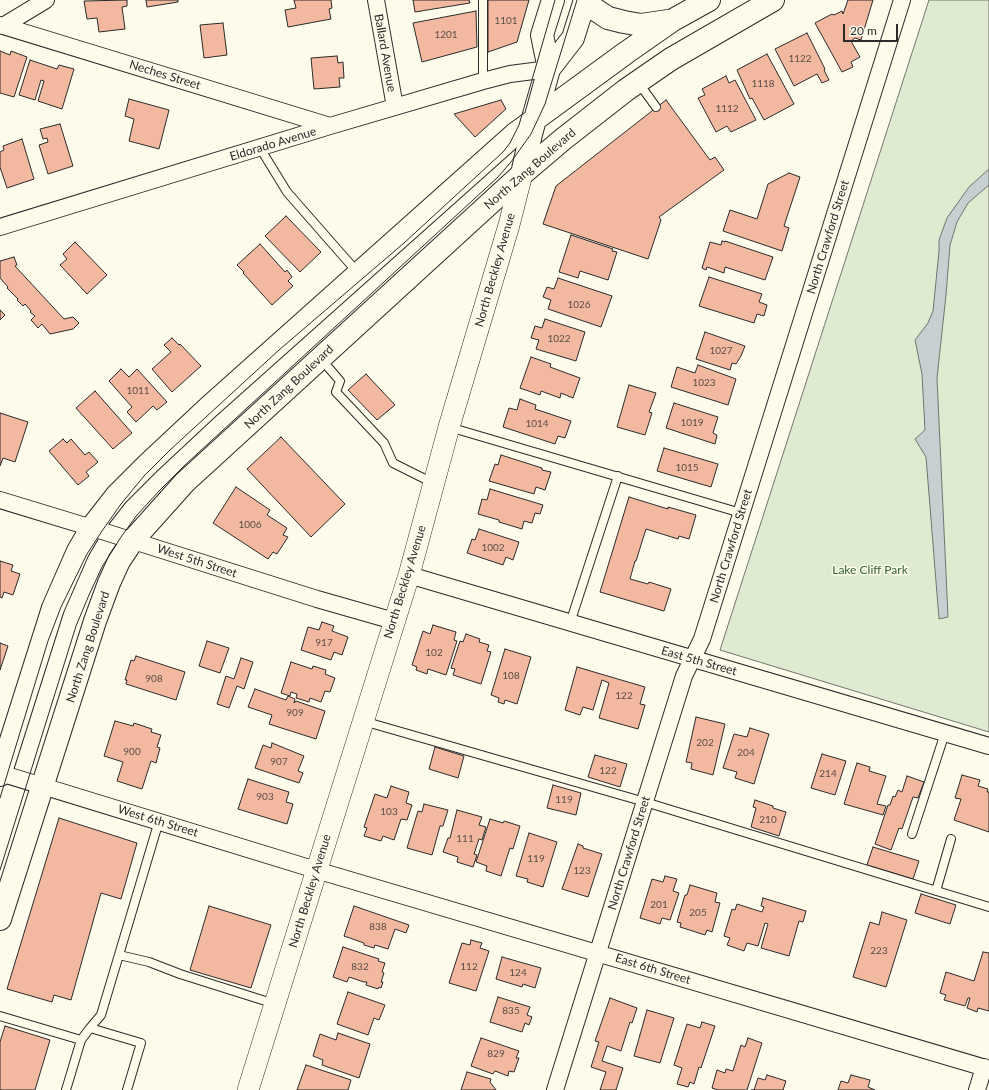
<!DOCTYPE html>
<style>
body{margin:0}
#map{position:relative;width:989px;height:1090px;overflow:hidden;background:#fdfbea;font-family:Lato,sans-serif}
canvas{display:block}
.scale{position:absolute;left:843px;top:24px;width:55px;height:18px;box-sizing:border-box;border:2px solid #2b2b2b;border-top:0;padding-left:5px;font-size:12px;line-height:14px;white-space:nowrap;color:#2b2b2b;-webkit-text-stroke:3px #fdfbea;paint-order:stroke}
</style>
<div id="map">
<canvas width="989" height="1090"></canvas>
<div class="scale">20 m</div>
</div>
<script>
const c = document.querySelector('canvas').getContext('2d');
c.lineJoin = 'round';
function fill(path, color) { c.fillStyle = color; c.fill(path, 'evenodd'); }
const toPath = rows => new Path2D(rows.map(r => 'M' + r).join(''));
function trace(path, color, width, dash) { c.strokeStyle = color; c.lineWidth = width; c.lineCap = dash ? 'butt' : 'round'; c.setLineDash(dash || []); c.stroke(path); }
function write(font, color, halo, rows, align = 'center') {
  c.font = font + ' Lato,sans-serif'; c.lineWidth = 3; c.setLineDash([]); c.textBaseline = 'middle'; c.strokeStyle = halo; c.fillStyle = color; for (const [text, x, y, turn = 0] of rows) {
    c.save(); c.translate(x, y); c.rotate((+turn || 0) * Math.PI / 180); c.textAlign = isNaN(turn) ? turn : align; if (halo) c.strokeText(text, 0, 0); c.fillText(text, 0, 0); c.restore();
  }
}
const green = toPath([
 [929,0,989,0,989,732,720,650,929,0]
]);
const water = toPath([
 [989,169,989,185,968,203,957,222,950,245,946,295,937,378,948,617,939,619,926,457,915,439,925,430,922,374,915,340,928,323,933,311,939,251,939,240,947,218,969,187,989,169]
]);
const building = toPath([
 [127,0,127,6,122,7,125,29,99,32,97,18,87,19,84,1,127,0],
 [146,0,178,0,178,2,147,7,146,0],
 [294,0,331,0,332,8,329,9,331,19,288,27,285,10,296,8,294,0],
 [413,0,469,0,470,3,415,12,413,0],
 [488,0,529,0,517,42,488,52,488,0],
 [848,0,873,0,861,40,855,38,851,41,860,57,851,62,853,67,842,72,815,23,832,14,834,15,842,11,843,14,848,0],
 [476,11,477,47,422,62,413,23,476,11],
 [223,23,227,55,204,58,200,25,223,23],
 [807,33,825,69,824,70,829,80,822,83,817,74,794,86,775,49,807,33],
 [0,51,10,55,11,51,27,57,14,97,0,93,0,51],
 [767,54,794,104,764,120,752,98,750,99,737,70,767,54],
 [337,56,338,63,343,62,344,78,339,78,340,87,314,89,311,58,337,56],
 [30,60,57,69,59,65,74,69,62,109,38,101,44,81,41,80,35,100,19,95,30,60],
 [726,76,729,83,735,80,756,120,731,132,727,126,716,132,698,98,705,95,702,89,726,76],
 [129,99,169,110,159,149,129,141,134,119,125,116,129,99],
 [501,100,506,109,475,137,454,114,501,100],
 [666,100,710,160,715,157,724,170,659,217,661,220,648,259,543,224,556,186,666,100],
 [60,124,73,166,48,174,39,145,48,142,47,138,43,139,40,129,60,124],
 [22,139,34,179,7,188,0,167,0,152,4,150,3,146,22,139],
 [789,173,800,177,784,226,789,228,782,251,723,231,730,210,757,219,768,184,789,173],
 [286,216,321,252,300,272,265,236,286,216],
 [571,235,613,249,612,251,617,252,608,280,580,271,578,278,559,272,571,235],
 [722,241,725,242,725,241,773,257,765,280,725,267,724,273,707,267,706,270,702,268,710,242,721,245,722,241],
 [75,242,107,275,87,294,60,265,67,259,63,254,75,242],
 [260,244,285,272,287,270,292,277,288,281,293,286,272,305,243,273,244,272,237,265,260,244],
 [14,257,17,265,15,266,64,319,73,317,79,323,73,329,50,334,42,324,38,328,31,320,35,316,30,312,31,311,25,304,23,306,17,300,18,299,7,288,8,287,0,278,0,261,14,257],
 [709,277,762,294,759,302,767,305,764,316,757,314,754,323,699,306,709,277],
 [558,278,612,296,601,327,548,309,551,300,543,297,547,287,554,289,558,278],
 [0,310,5,315,0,320,0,310],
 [545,319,585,332,576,361,536,349,539,340,531,338,535,326,542,328,545,319],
 [705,332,745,346,741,356,736,364,732,363,730,370,696,359,705,332],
 [172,338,179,345,180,344,201,366,172,392,152,369,171,352,164,345,172,338],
 [531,357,551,364,550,367,580,378,573,398,561,393,560,398,541,391,540,395,520,388,531,357],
 [698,365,736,379,728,405,671,387,677,367,695,373,698,365],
 [121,369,129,377,137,369,167,402,157,410,153,406,136,422,127,412,132,407,109,381,121,369],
 [366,374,395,405,377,420,348,390,366,374],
 [629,385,656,393,649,412,652,413,645,435,617,427,629,385],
 [95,391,132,433,113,449,76,408,95,391],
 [520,399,536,405,535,409,571,421,565,438,558,436,555,444,503,427,509,408,517,410,520,399],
 [674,403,718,417,713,433,717,435,715,444,666,428,674,403],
 [0,413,28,422,15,462,3,458,0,466,0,413],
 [281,437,345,504,311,537,247,469,281,437],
 [63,439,67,443,71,439,85,455,89,452,98,462,86,472,89,476,78,485,49,451,63,439],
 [664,448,718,464,711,487,657,471,664,448],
 [501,455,542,468,542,470,551,472,545,490,536,487,534,494,489,481,495,464,498,465,501,455],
 [236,487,270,510,267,515,287,528,283,535,288,537,277,554,273,552,268,559,213,523,236,487],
 [490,489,543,505,540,514,535,513,532,523,524,521,522,529,499,522,499,520,478,514,482,499,487,500,490,489],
 [629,497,668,509,668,507,696,515,689,539,679,536,678,539,646,529,636,561,635,561,630,579,648,584,649,582,671,589,664,611,600,592,629,497],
 [479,529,519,542,513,560,506,557,503,565,467,553,472,539,475,540,479,529],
 [0,561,13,565,11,571,20,574,13,595,4,592,2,598,0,597,0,561],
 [322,622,334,626,332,631,348,637,342,655,334,652,331,660,301,650,308,627,319,630,322,622],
 [433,625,456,632,454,640,457,641,446,675,428,669,427,674,416,670,417,667,412,665,423,631,430,634,433,625],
 [466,634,480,639,479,642,489,645,487,651,491,652,481,684,453,675,455,669,451,668,460,641,463,642,466,634],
 [207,641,229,648,220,673,199,666,207,641],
 [0,643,8,646,0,670,0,643],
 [505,649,531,657,517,704,505,700,504,704,498,702,499,698,491,695,505,649],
 [136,656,185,672,176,700,126,684,127,680,125,680,131,660,134,661,136,656],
 [241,658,253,662,244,689,237,686,229,708,217,704,226,676,234,679,241,658],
 [291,662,312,669,313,666,326,670,325,674,335,678,330,692,325,691,321,702,310,698,309,702,296,698,297,694,291,692,290,696,281,693,291,662],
 [577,667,645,687,640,704,645,705,638,729,599,718,609,683,602,680,593,710,583,707,580,715,565,710,577,667],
 [255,689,286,700,288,696,295,699,294,703,296,701,325,711,316,739,269,724,272,715,248,707,255,689],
 [696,717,725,724,713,775,691,769,692,763,686,762,696,717],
 [115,721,133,726,134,723,152,729,151,732,161,735,157,747,160,748,156,763,151,761,142,789,117,781,123,762,104,756,115,721],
 [750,728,769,734,754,784,735,778,737,772,723,768,734,734,747,737,750,728],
 [272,743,304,756,298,771,303,773,299,783,255,768,263,745,271,748,272,743],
 [435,747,464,756,458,778,429,769,435,747],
 [822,754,846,761,835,795,811,788,822,754],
 [595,755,627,764,620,787,588,777,595,755],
 [857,763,870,767,869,771,886,776,877,804,886,806,883,815,844,804,857,763],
 [962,775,980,780,978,786,988,789,987,792,989,792,989,832,954,820,961,799,955,798,962,775],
 [907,776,924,782,918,798,913,797,902,829,899,828,891,850,875,844,888,805,890,805,893,796,895,797,898,790,902,792,907,776],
 [248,779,289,792,286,802,293,804,287,824,238,809,248,779],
 [553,785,581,793,576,815,547,808,553,785],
 [391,786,409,792,406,803,412,805,407,820,401,819,394,840,383,836,381,841,364,836,367,828,364,827,375,794,387,798,391,786],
 [755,800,773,806,773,808,786,812,779,836,751,827,756,808,753,807,755,800],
 [424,804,448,810,443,826,440,826,432,855,407,848,418,811,422,812,424,804],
 [457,810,482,817,479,825,486,827,482,840,479,839,474,854,477,855,473,867,457,862,458,857,443,852,448,838,450,838,457,810],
 [59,818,137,843,121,899,101,893,71,1000,54,995,52,1002,7,989,59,818],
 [490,819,503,823,504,821,520,826,513,849,510,848,501,876,486,871,487,866,476,862,490,819],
 [529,833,557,842,543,887,527,882,528,879,516,876,529,833],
 [578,844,583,846,583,848,602,854,588,897,562,889,578,844],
 [873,847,919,861,913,879,867,865,873,847],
 [665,876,677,879,673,891,679,893,670,920,662,918,660,924,640,918,652,879,663,882,665,876],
 [690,885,717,893,715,902,720,903,712,932,707,930,705,935,680,927,681,923,677,922,685,895,687,895,690,885],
 [921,894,956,905,950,924,915,913,921,894],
 [763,898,806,911,803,922,799,921,789,956,761,948,768,924,765,923,758,946,747,943,744,951,727,945,730,938,724,936,732,909,735,910,737,904,762,912,764,907,761,906,763,898],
 [209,906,271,925,251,988,190,970,209,906],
 [354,906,409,925,406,933,395,929,388,949,375,945,374,948,364,945,364,943,344,936,354,906],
 [882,912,907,920,886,987,853,977,870,922,879,925,882,912],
 [471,940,482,943,480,948,489,951,476,991,449,983,462,943,470,945,471,940],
 [343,947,379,959,378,961,385,963,382,972,384,973,381,982,383,982,381,988,379,987,378,989,366,985,367,982,364,982,349,977,347,982,333,977,343,947],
 [983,952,989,953,989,1011,978,1008,977,1012,967,1008,970,998,968,998,965,1006,944,1000,946,995,940,993,946,972,974,981,983,952],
 [502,957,541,968,535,988,523,984,522,987,496,979,502,957],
 [348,992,385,1005,379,1020,374,1018,368,1035,337,1024,348,992],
 [498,997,530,1007,527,1015,532,1017,529,1025,525,1023,522,1032,490,1022,498,997],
 [610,998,637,1008,632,1023,630,1022,621,1051,607,1046,602,1061,623,1068,616,1090,600,1090,606,1072,591,1067,599,1042,595,1041,610,998],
 [647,1010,674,1018,660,1063,634,1056,647,1010],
 [702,1022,715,1026,701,1068,699,1067,694,1084,690,1082,688,1087,677,1084,682,1068,674,1065,687,1024,700,1028,702,1022],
 [5,1026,50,1040,35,1090,0,1090,0,1042,5,1026],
 [338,1033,370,1044,359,1078,322,1065,323,1060,313,1056,320,1034,336,1040,338,1033],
 [481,1038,519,1051,516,1058,519,1058,514,1072,509,1071,508,1076,495,1071,493,1074,471,1066,481,1038],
 [748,1038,762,1043,747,1090,718,1090,712,1088,717,1070,725,1073,726,1069,733,1071,741,1045,745,1047,748,1038],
 [306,1065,351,1080,348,1090,297,1090,306,1065],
 [467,1072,491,1079,490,1082,496,1090,461,1090,467,1072],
 [767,1075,786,1081,783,1090,751,1090,754,1090,758,1078,765,1080,767,1075],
 [851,1075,870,1080,868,1087,875,1090,838,1090,841,1081,848,1083,851,1075]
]);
const service = toPath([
 [483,81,483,0],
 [638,82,656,107],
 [260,148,287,192,358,273],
 [321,359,340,381,336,392,384,443,393,463,433,483],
 [449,427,741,513],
 [570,623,618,476],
 [363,721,645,802,989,907],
 [912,834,945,733],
 [936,891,951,839],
 [119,955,149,962,180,974,275,1004],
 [0,1016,81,1040],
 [90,1028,141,1043,127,1090],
 [66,1090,81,1040,90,1028,101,1015,159,821]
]);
const minor = toPath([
 [376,0,395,107],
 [0,25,330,126],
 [3,26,46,0],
 [0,227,330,126,483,81,510,74,549,69],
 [0,500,102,531,317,599,394,621],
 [409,575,989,746],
 [0,773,316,870,989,1069],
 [555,1090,684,676,702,639,902,0],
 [977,1090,984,1067]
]);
const tertiary = toPath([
 [248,1090,409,575,449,427,509,225,522,174]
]);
const secondary = toPath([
 [586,0,593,8,608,18,624,22,641,25,668,21],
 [549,69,542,35,553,0],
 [522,174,531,134,549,69,573,38,585,0],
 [0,775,53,608,78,551,92,527,117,495,148,464,209,407,515,134,627,52,673,20,709,0],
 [0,919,95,621,109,583,119,561,133,540,185,482,522,174,562,140,626,90,671,59,773,0]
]);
const tram = toPath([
 [0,798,48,641,61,607,87,554,102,531,121,504,144,476,170,450,279,350,404,243,503,152,510,143,519,125,555,0],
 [0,870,76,626,89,595,102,567,121,537,137,515,160,490,185,465,498,177,511,162,531,134,545,104,577,0]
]);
const numberNames = [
 ["1101",506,21],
 ["1201",446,35],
 ["1122",800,59],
 ["1118",763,84],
 ["1112",727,109],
 ["1026",579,305],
 ["1022",559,339],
 ["1027",721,351],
 ["1023",704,383],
 ["1011",138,391],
 ["1019",692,423],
 ["1014",537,424],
 ["1015",687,468],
 ["1006",250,525],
 ["1002",493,548],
 ["917",324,643],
 ["102",434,653],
 ["108",511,676],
 ["908",154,679],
 ["122",624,696],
 ["909",295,713],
 ["202",705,743],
 ["900",132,752],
 ["204",746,753],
 ["907",279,762],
 ["122",608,771],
 ["214",828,774],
 ["903",265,797],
 ["119",564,800],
 ["103",389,812],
 ["210",768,820],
 ["111",465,839],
 ["119",536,859],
 ["123",582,871],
 ["201",659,905],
 ["205",698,913],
 ["838",378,927],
 ["223",879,951],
 ["832",360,967],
 ["112",469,967],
 ["124",518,973],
 ["835",511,1011],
 ["829",496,1054]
];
const streetNames = [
 ["Ballard Avenue",385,53,80],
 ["Neches Street",165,75,17],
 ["Eldorado Avenue",273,144,-17],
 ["North Zang Boulevard",530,169,-41],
 ["North Crawford Street",828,237,-73],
 ["North Beckley Avenue",495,270,-74],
 ["North Zang Boulevard",289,387,-43],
 ["North Crawford Street",731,546,-73],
 ["West 5th Street",197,561,18],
 ["North Beckley Avenue",405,582,-73],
 ["North Zang Boulevard",88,647,-72],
 ["East 5th Street",699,661,16],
 ["West 6th Street",158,821,17],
 ["North Crawford Street",629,853,-73],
 ["North Beckley Avenue",310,891,-73],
 ["East 6th Street",653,969,17]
];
const parkNames = [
 ["Lake Cliff Park",870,570]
];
fill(green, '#deebd1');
trace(green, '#74746e', 1);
fill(water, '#c7d0d0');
trace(water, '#74746e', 1);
fill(building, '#f2b8a0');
trace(building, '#2b2b2b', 1);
trace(service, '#2b2b2b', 10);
trace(minor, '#2b2b2b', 18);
trace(tertiary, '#2b2b2b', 22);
trace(secondary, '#2b2b2b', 24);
trace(service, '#fdfbea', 8);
trace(minor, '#fdfbea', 16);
trace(tertiary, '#fdfbea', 21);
trace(secondary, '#fdfbea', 22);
trace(tram, '#2b2b2b', 1);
write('10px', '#5d4e48', null, numberNames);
write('12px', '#2b2b2b', '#fdfbea', streetNames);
write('12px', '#34623c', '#fdfbea', parkNames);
</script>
